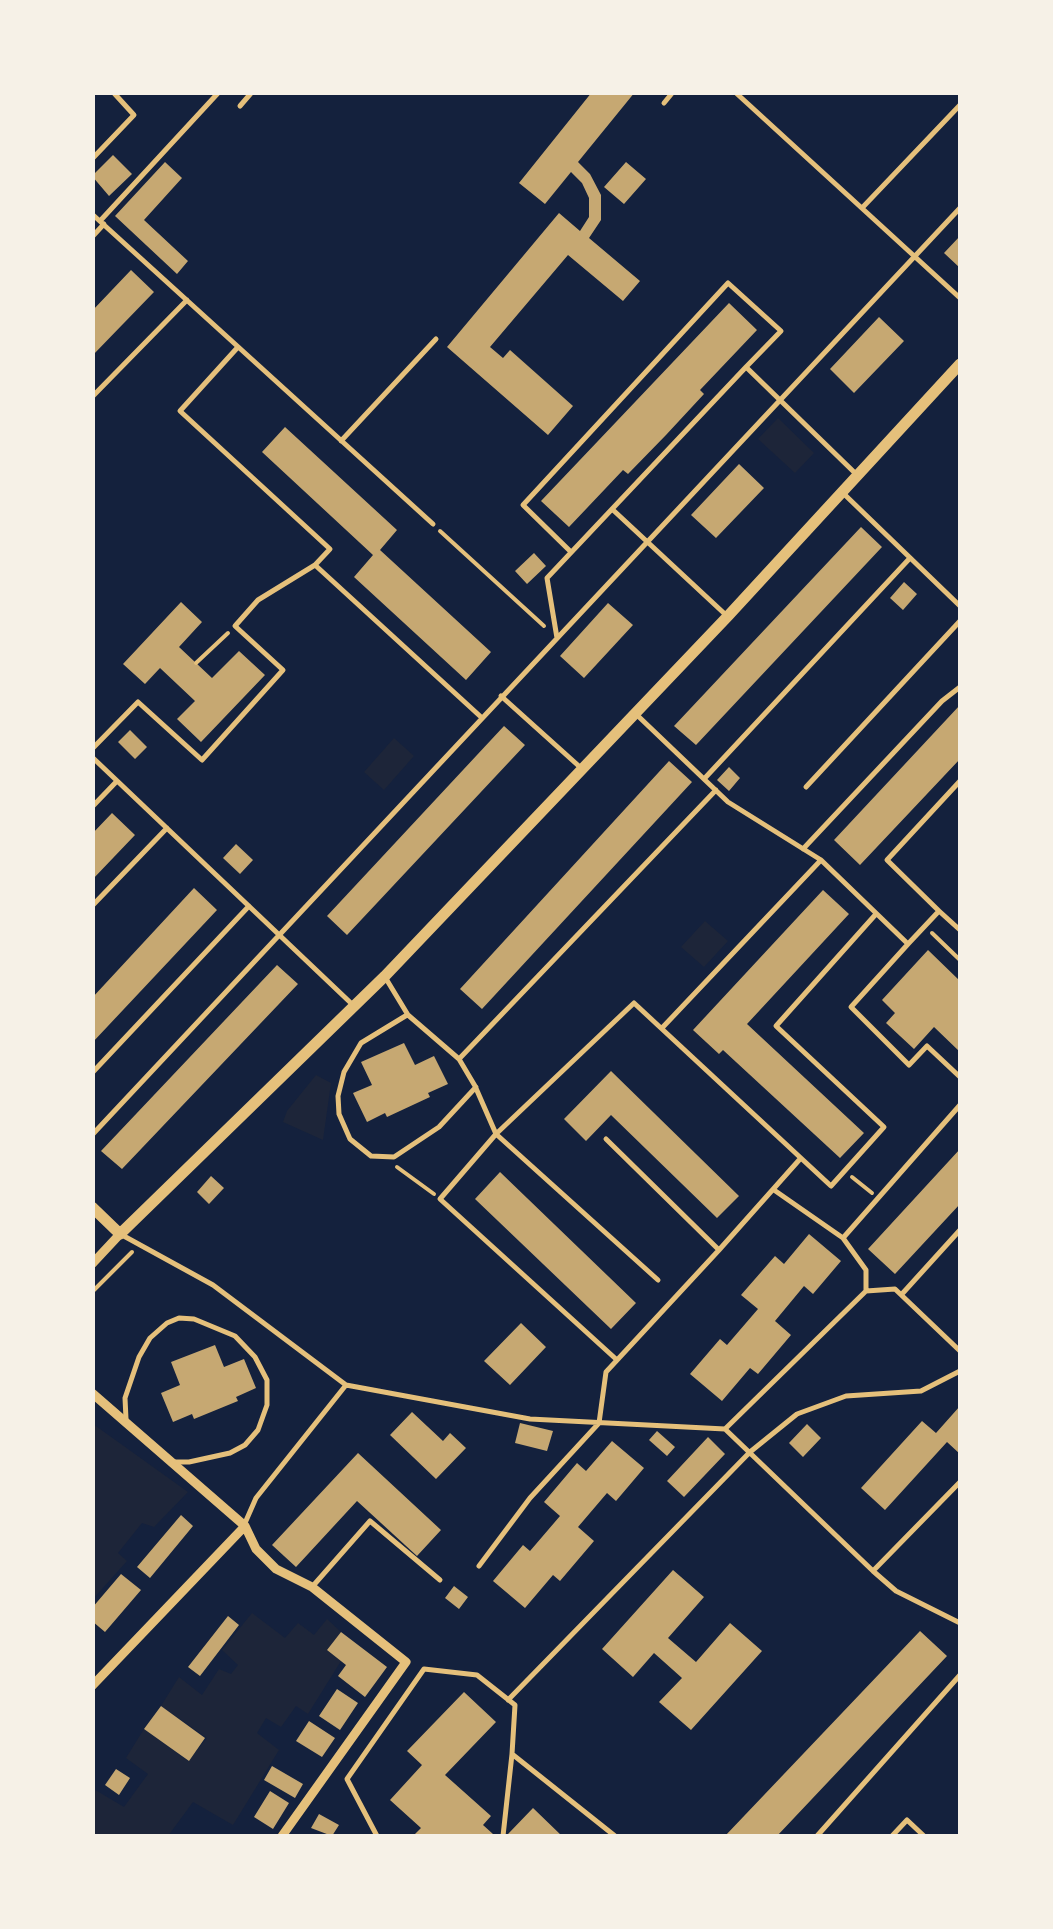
<!DOCTYPE html>
<style>
body{margin:0}
#map{position:relative;width:1053px;height:1929px;overflow:hidden;background:#14213d;font-family:"Source Sans 3",sans-serif}
canvas{display:block}
.frame{position:absolute;inset:0;border:95px solid #f6f1e7;pointer-events:none}
</style>
<div id="map">
<canvas width="1053" height="1929"></canvas>
<div class="frame"></div>
</div>
<script>
const c = document.querySelector('canvas').getContext('2d');
c.lineJoin = 'round';
function fill(path, color) { c.fillStyle = color; c.fill(path, 'evenodd'); }
const toPath = rows => new Path2D(rows.map(r => 'M' + r).join(''));
function trace(path, color, width, dash) { c.strokeStyle = color; c.lineWidth = width; c.lineCap = dash ? 'butt' : 'round'; c.setLineDash(dash || []); c.stroke(path); }
const green = toPath([
 [778,418,814,453,795,473,758,439],
 [394,738,414,756,384,790,364,772],
 [705,921,728,941,704,967,681,947],
 [316,1075,331,1083,323,1140,283,1122,287,1111],
 [93,1424,188,1492,154,1527,142,1523,118,1553,127,1561,93,1599],
 [252,1613,285,1638,298,1623,314,1635,327,1619,341,1632,327,1650,341,1661,308,1714,296,1706,281,1727,266,1718,257,1733,279,1750,233,1825,193,1802,168,1836,93,1836,92,1788,124,1807,148,1774,126,1758,144,1729,188,1761,207,1738,161,1706,179,1677,202,1695,219,1669,231,1674,238,1665,222,1650]
]);
const building = toPath([
 [592,92,635,92,578,162,590,174,601,195,601,220,589,238,640,281,623,301,568,255,490,347,503,358,510,350,573,406,548,435,447,347,559,213,580,231,589,217,589,198,582,183,571,172,545,204,519,183],
 [113,155,132,174,109,196,92,176],
 [165,162,182,178,144,220,188,261,177,274,115,216],
 [626,162,646,179,624,204,604,187],
 [960,236,960,268,944,253],
 [131,270,154,292,92,356,92,311],
 [729,303,757,330,700,390,704,394,666,435,628,474,623,470,569,527,541,501],
 [879,317,904,341,854,393,830,369],
 [285,427,397,530,380,550,491,652,466,680,354,577,373,555,262,452],
 [739,464,764,488,716,538,691,515],
 [861,527,882,547,696,745,674,726],
 [534,553,546,566,527,584,515,571],
 [904,582,917,594,903,610,890,598],
 [181,602,202,622,179,647,212,678,239,651,265,675,201,742,177,719,195,701,160,668,145,684,123,664],
 [608,603,633,625,584,678,560,656],
 [960,705,960,759,860,865,834,840],
 [504,726,525,745,347,935,327,916],
 [130,730,147,747,135,759,118,742],
 [669,761,692,782,482,1009,460,989],
 [729,767,740,778,729,791,717,780],
 [112,813,135,835,92,880,92,834],
 [236,844,253,860,240,874,223,858],
 [194,888,217,910,92,1043,92,998],
 [823,890,849,914,747,1024,864,1133,840,1158,723,1050,719,1054,693,1030],
 [928,950,960,981,960,1052,934,1027,914,1049,886,1023,895,1013,882,1000],
 [277,965,298,984,122,1169,101,1151],
 [404,1043,415,1065,434,1056,448,1084,428,1093,430,1097,387,1117,385,1113,367,1122,353,1093,372,1085,361,1062],
 [611,1071,739,1196,717,1218,611,1115,586,1141,564,1119],
 [960,1149,960,1204,895,1274,868,1249],
 [500,1172,636,1303,611,1329,475,1199],
 [211,1176,224,1188,209,1204,197,1192],
 [809,1234,841,1261,813,1294,804,1286,775,1321,791,1335,758,1374,750,1368,722,1401,690,1374,720,1339,727,1345,758,1309,741,1295,775,1256,784,1264],
 [521,1323,546,1347,510,1385,484,1361],
 [215,1345,224,1367,244,1359,256,1388,236,1397,238,1401,194,1419,192,1414,173,1422,161,1393,180,1385,171,1362],
 [960,1406,960,1454,947,1442,885,1510,861,1488,922,1421,936,1433],
 [412,1412,443,1441,450,1433,466,1448,436,1479,390,1435],
 [520,1423,553,1431,547,1451,515,1443],
 [807,1424,821,1438,803,1457,789,1443],
 [657,1431,675,1447,667,1456,649,1440],
 [708,1437,725,1454,684,1497,667,1481],
 [612,1441,644,1468,616,1501,607,1493,578,1527,594,1541,560,1581,553,1575,525,1608,493,1581,523,1545,530,1551,560,1516,544,1502,577,1463,586,1471],
 [358,1453,441,1530,417,1556,357,1501,296,1567,272,1545],
 [181,1515,193,1526,150,1578,137,1567],
 [673,1570,704,1597,668,1638,696,1662,730,1623,762,1651,691,1730,659,1702,682,1678,654,1653,633,1677,602,1649],
 [121,1574,141,1590,105,1632,92,1621,92,1608],
 [454,1586,468,1597,459,1609,445,1598],
 [228,1616,239,1625,200,1676,188,1667],
 [920,1631,947,1656,777,1836,725,1836],
 [341,1632,387,1667,365,1697,338,1676,346,1665,327,1650],
 [337,1689,358,1703,340,1730,319,1716],
 [464,1692,496,1722,445,1775,491,1816,483,1825,493,1834,490,1836,413,1836,421,1828,390,1800,422,1765,407,1751],
 [161,1706,205,1738,189,1761,144,1729],
 [309,1721,335,1738,322,1757,296,1741],
 [272,1766,303,1784,295,1798,264,1780],
 [116,1769,130,1778,119,1795,105,1785],
 [270,1791,289,1803,273,1829,254,1817],
 [533,1808,562,1836,511,1836,508,1834],
 [319,1814,339,1825,332,1836,311,1828]
]);
const path = toPath([
 [440,531,544,626],
 [196,663,228,633],
 [932,933,960,960],
 [397,1167,434,1194],
 [852,1177,872,1193],
 [92,1292,132,1252]
]);
const service = toPath([
 [735,92,960,298],
 [664,103,673,92],
 [240,106,252,92],
 [92,159,134,115,113,92],
 [862,208,960,105],
 [92,214,433,524],
 [100,221,219,92],
 [92,237,104,224],
 [238,347,180,411,330,549,315,565,481,717],
 [92,397,187,300],
 [341,441,436,339],
 [844,494,960,606],
 [612,509,727,616],
 [571,552,523,505,728,283,781,331,746,367],
 [557,638,547,578,746,367,856,474],
 [501,696,581,768],
 [638,716,728,802,821,860,908,944,939,911,960,930],
 [92,749,138,702,202,760,283,670,235,626,258,600,315,565],
 [92,757,354,1006],
 [704,779,910,558],
 [806,787,960,621],
 [92,807,117,781],
 [803,849,942,701,960,687],
 [92,906,167,828],
 [939,911,887,860,960,781],
 [908,944,851,1007,909,1065,927,1046,960,1077],
 [385,977,408,1015,459,1059,475,1086,496,1134,634,1003,831,1186,884,1127,776,1026,876,914],
 [407,1015,361,1043,344,1072,338,1096,339,1114,350,1139,371,1156,394,1157,439,1127,476,1087],
 [662,1028,821,860],
 [459,1059,716,790],
 [92,1073,249,906],
 [92,1135,960,208],
 [606,1139,719,1250,800,1159],
 [774,1190,843,1238,960,1105],
 [122,1235,213,1285,346,1385,530,1419,725,1429,866,1291,866,1270,843,1238],
 [866,1291,895,1289,960,1351],
 [902,1294,960,1230],
 [617,1360,440,1199,496,1134,658,1280],
 [126,1419,125,1398,139,1357,150,1338,167,1323,179,1318,194,1319,235,1336,255,1357,267,1380,267,1405,258,1430,245,1445,230,1453,189,1462,172,1462],
 [725,1429,873,1571,960,1482],
 [245,1523,256,1498,346,1385],
 [479,1566,530,1498,599,1423,606,1372,719,1250],
 [873,1571,896,1591,960,1623],
 [312,1587,370,1521,440,1580],
 [508,1700,750,1452,797,1414,846,1396,921,1391,960,1371],
 [377,1836,347,1779,424,1669,477,1675,515,1705,512,1754],
 [503,1836,512,1754,615,1836],
 [817,1836,960,1675],
 [892,1836,907,1820,924,1836]
]);
const minor = toPath([
 [92,1264,120,1234],
 [92,1393,245,1526,256,1549,276,1569,312,1587,406,1662,282,1836],
 [92,1686,245,1526]
]);
const tertiary = toPath([
 [92,1207,120,1234,385,976,728,616,960,364]
]);
fill(green, '#1d2539');
fill(building, '#c6a872');
trace(path, '#e5c07b', 4);
trace(service, '#e5c07b', 5);
trace(minor, '#e5c07b', 9);
trace(tertiary, '#e5c07b', 11);
</script>
